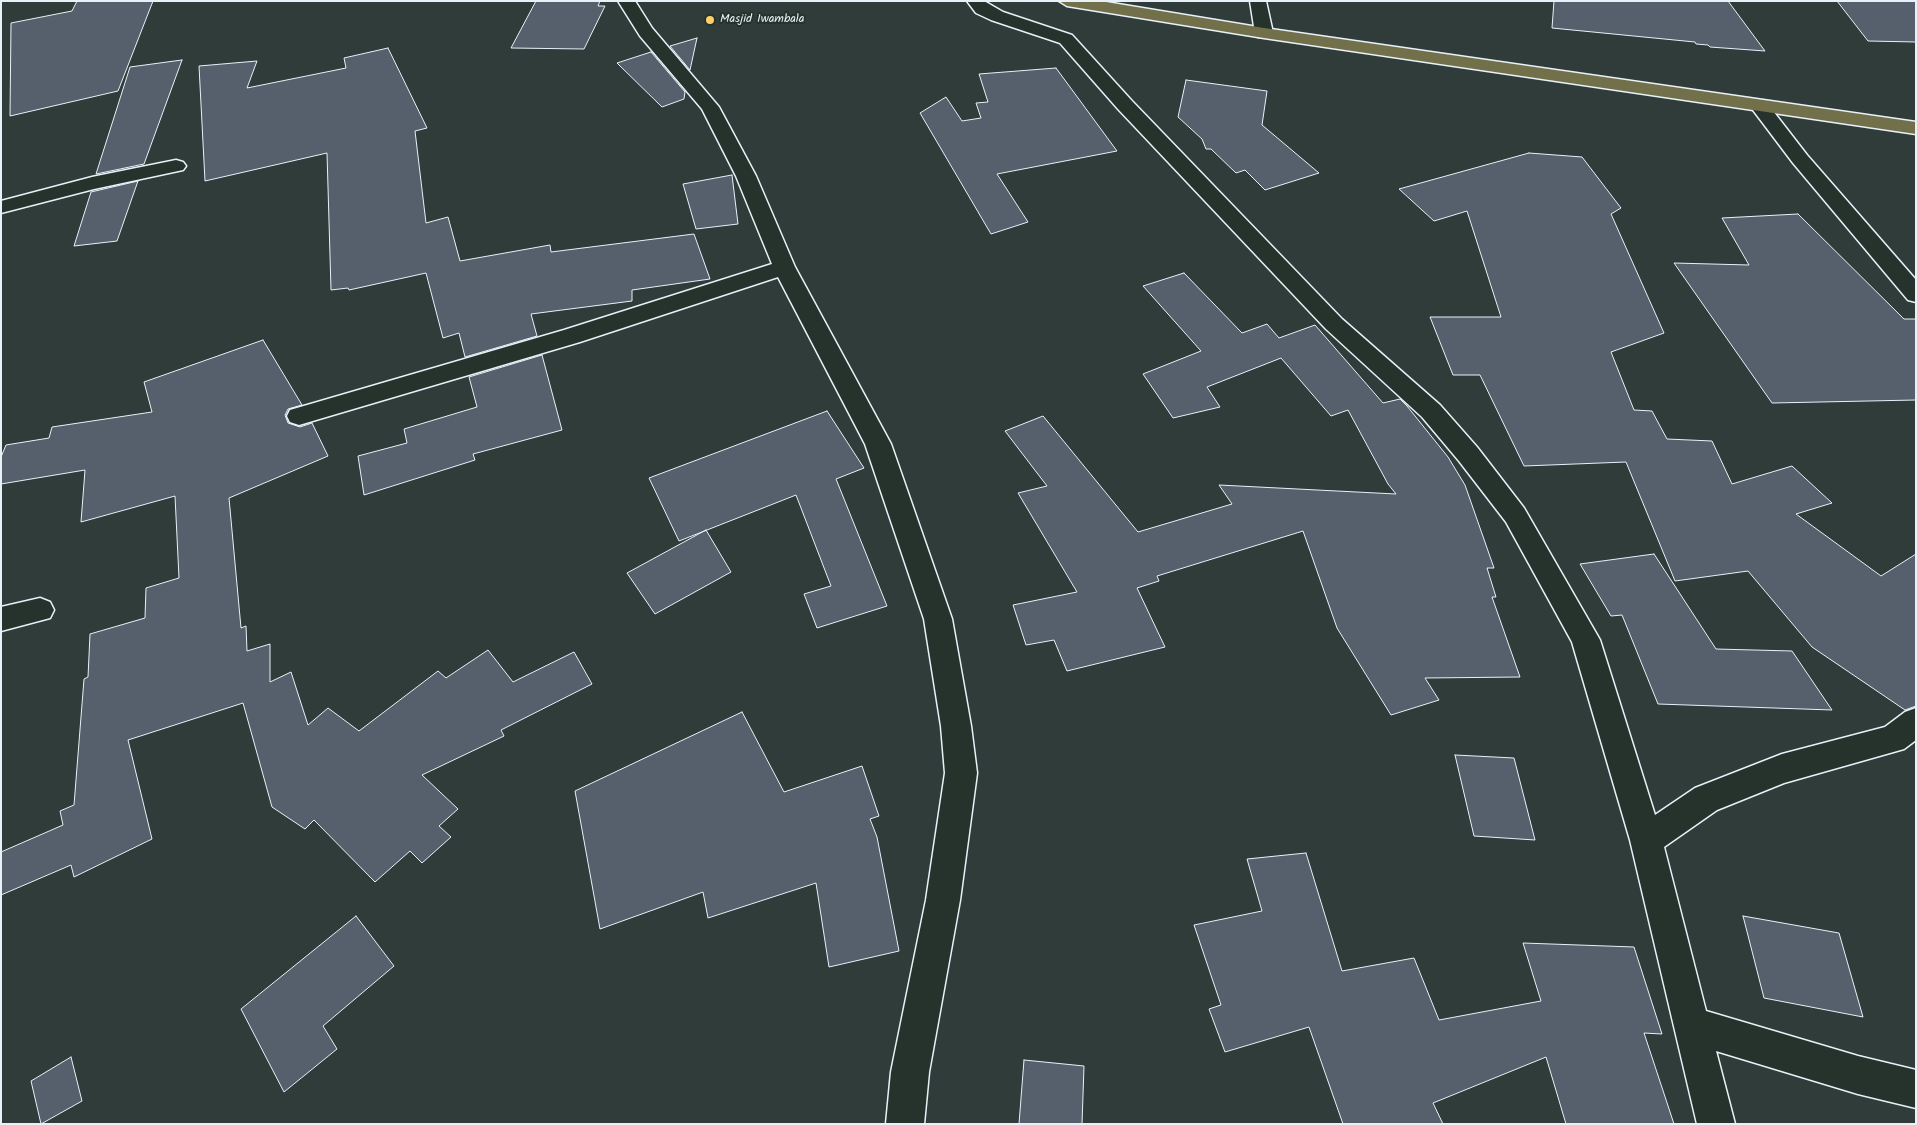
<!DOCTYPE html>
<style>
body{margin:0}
#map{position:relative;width:1917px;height:1125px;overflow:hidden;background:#303c3a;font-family:Kalam,sans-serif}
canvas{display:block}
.frame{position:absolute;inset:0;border:2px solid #e8f1f8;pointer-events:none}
</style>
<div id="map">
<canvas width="1917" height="1125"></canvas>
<div class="frame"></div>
</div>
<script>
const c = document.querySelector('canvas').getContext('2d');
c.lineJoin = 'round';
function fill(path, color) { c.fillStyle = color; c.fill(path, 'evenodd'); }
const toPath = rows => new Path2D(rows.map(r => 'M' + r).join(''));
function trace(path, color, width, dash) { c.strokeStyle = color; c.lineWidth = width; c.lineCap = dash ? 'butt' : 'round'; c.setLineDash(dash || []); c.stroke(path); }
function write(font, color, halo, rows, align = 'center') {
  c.font = font + ' Kalam,sans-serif'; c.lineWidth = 4; c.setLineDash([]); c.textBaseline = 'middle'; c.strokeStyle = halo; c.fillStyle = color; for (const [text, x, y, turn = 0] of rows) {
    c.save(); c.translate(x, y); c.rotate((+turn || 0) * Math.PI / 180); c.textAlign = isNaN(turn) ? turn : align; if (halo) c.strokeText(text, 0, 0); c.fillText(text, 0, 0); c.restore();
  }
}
const building = toPath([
 [77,1,153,1,118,91,10,116,11,23,72,11,77,1],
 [536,1,600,1,598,6,605,6,584,49,511,48,536,1],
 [1554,1,1728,1,1765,51,1710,47,1708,45,1696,44,1695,42,1552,28,1554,1],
 [1837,1,1916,1,1916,42,1868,41,1837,1],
 [697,38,690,70,670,46,697,38],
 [388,48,427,128,415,131,426,223,448,217,460,261,550,245,551,252,694,234,710,279,632,290,632,301,531,314,537,336,465,357,459,333,443,338,426,273,349,290,348,288,331,290,327,153,205,181,199,66,257,61,247,88,346,68,344,58,388,48],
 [651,52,685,92,684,99,662,107,617,63,651,52],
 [182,60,144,164,96,174,130,67,182,60],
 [1056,68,1117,151,997,174,1028,222,991,234,920,113,946,97,962,121,981,118,976,103,988,102,979,74,1056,68],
 [1186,80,1267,91,1262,125,1319,173,1265,190,1245,170,1236,173,1211,149,1206,149,1202,139,1178,117,1186,80],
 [1529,153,1582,157,1621,208,1611,214,1664,333,1611,352,1634,410,1652,411,1667,439,1712,441,1732,484,1792,466,1832,503,1796,514,1881,576,1916,554,1916,706,1905,710,1812,647,1748,571,1675,581,1626,462,1524,466,1480,375,1453,375,1430,317,1501,317,1467,211,1434,221,1399,189,1529,153],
 [732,175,738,224,696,229,683,184,732,175],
 [138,181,117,241,74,246,91,192,138,181],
 [1798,214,1904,319,1916,319,1916,400,1772,403,1674,263,1749,265,1722,218,1798,214],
 [1184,273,1242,333,1267,324,1279,338,1315,325,1383,403,1400,399,1407,406,1448,457,1465,485,1494,568,1487,568,1496,597,1492,597,1520,677,1425,678,1439,700,1391,715,1337,628,1303,531,1157,576,1159,581,1137,588,1165,647,1067,671,1054,640,1026,645,1013,605,1077,592,1018,493,1047,486,1005,431,1043,416,1138,532,1232,504,1219,485,1396,494,1388,484,1348,410,1331,416,1281,358,1207,387,1220,407,1173,418,1143,374,1201,351,1143,286,1184,273],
 [263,340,302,405,288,409,285,415,288,423,300,427,312,423,328,456,229,498,241,628,246,626,247,651,270,644,270,682,291,672,308,725,328,708,359,731,438,671,446,678,488,650,513,682,574,652,592,684,501,730,504,736,422,775,458,809,439,826,451,837,422,863,410,851,375,882,314,820,305,829,272,807,243,703,128,740,152,839,74,877,71,865,1,895,1,852,63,825,60,811,74,805,84,679,88,677,90,634,145,618,146,588,179,578,175,496,81,522,85,470,1,484,1,457,6,445,49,438,52,427,152,412,144,382,263,340],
 [542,355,562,430,473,454,475,460,364,495,358,456,407,443,404,429,477,407,469,377,542,355],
 [827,411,864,468,836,479,887,606,817,628,804,594,831,586,796,495,679,541,649,478,827,411],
 [706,530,731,572,655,614,627,573,706,530],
 [1654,554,1716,649,1792,651,1832,710,1658,704,1622,615,1611,616,1580,564,1654,554],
 [742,712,784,792,862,766,879,816,870,819,877,837,899,951,829,967,816,883,708,918,703,892,600,929,575,791,742,712],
 [1455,755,1514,758,1535,840,1474,836,1455,755],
 [1306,853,1342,971,1414,958,1439,1020,1541,1001,1523,943,1634,947,1662,1034,1644,1033,1674,1124,1566,1124,1546,1057,1433,1103,1443,1124,1343,1124,1309,1027,1225,1052,1209,1009,1221,1005,1194,925,1262,911,1247,859,1306,853],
 [356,916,394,966,323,1026,337,1049,284,1092,241,1009,356,916],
 [1743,916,1839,933,1863,1017,1764,998,1743,916],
 [71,1057,82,1101,41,1124,31,1081,71,1057],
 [1024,1060,1084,1066,1082,1124,1019,1124,1024,1060]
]);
const minor = toPath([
 [618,1,635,1,652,28,719,107,756,176,795,267,891,444,952,619,971,726,977,773,960,900,929,1072,924,1124,886,1124,891,1072,926,900,945,773,941,726,924,619,865,444,778,277,580,342,299,425,290,422,287,416,290,410,564,330,772,264,736,176,702,109,640,36,618,1],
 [967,1,984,1,1003,12,1072,35,1132,101,1342,319,1440,405,1477,447,1524,508,1600,640,1655,815,1695,788,1782,754,1885,727,1905,712,1916,708,1916,740,1904,749,1784,783,1717,810,1664,847,1706,1011,1858,1056,1916,1070,1916,1108,1858,1094,1716,1051,1735,1124,1697,1124,1630,840,1572,642,1506,522,1459,461,1422,417,1326,329,1118,109,1060,43,991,20,976,13,967,1],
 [1250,1,1266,1,1273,33,1270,37,1258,37,1255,33,1250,1],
 [1759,100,1766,102,1807,155,1916,280,1916,302,1908,300,1793,163,1750,106,1752,102,1759,100],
 [176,160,183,162,186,166,183,170,94,189,1,213,1,201,92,177,176,160],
 [40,598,50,602,54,610,50,618,1,631,1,607,40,598]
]);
const trunk = toPath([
 [1059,1,1100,1,1264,28,1916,122,1916,134,1264,38,1067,6,1059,1]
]);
const markers = [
 [710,20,5,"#ffd166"]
];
const farPoinames = [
 ["Masjid Iwambala",720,20]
];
fill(building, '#56606d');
trace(building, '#e8f1f8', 1);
trace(minor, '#e8f1f8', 3);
trace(trunk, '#e8f1f8', 3);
fill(minor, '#26332d');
fill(trunk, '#71704a');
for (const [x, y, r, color] of markers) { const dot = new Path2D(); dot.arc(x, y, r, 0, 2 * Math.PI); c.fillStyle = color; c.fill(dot); trace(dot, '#26332d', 2); }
write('12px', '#e8f1f8', '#26332d', farPoinames, 'left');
</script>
